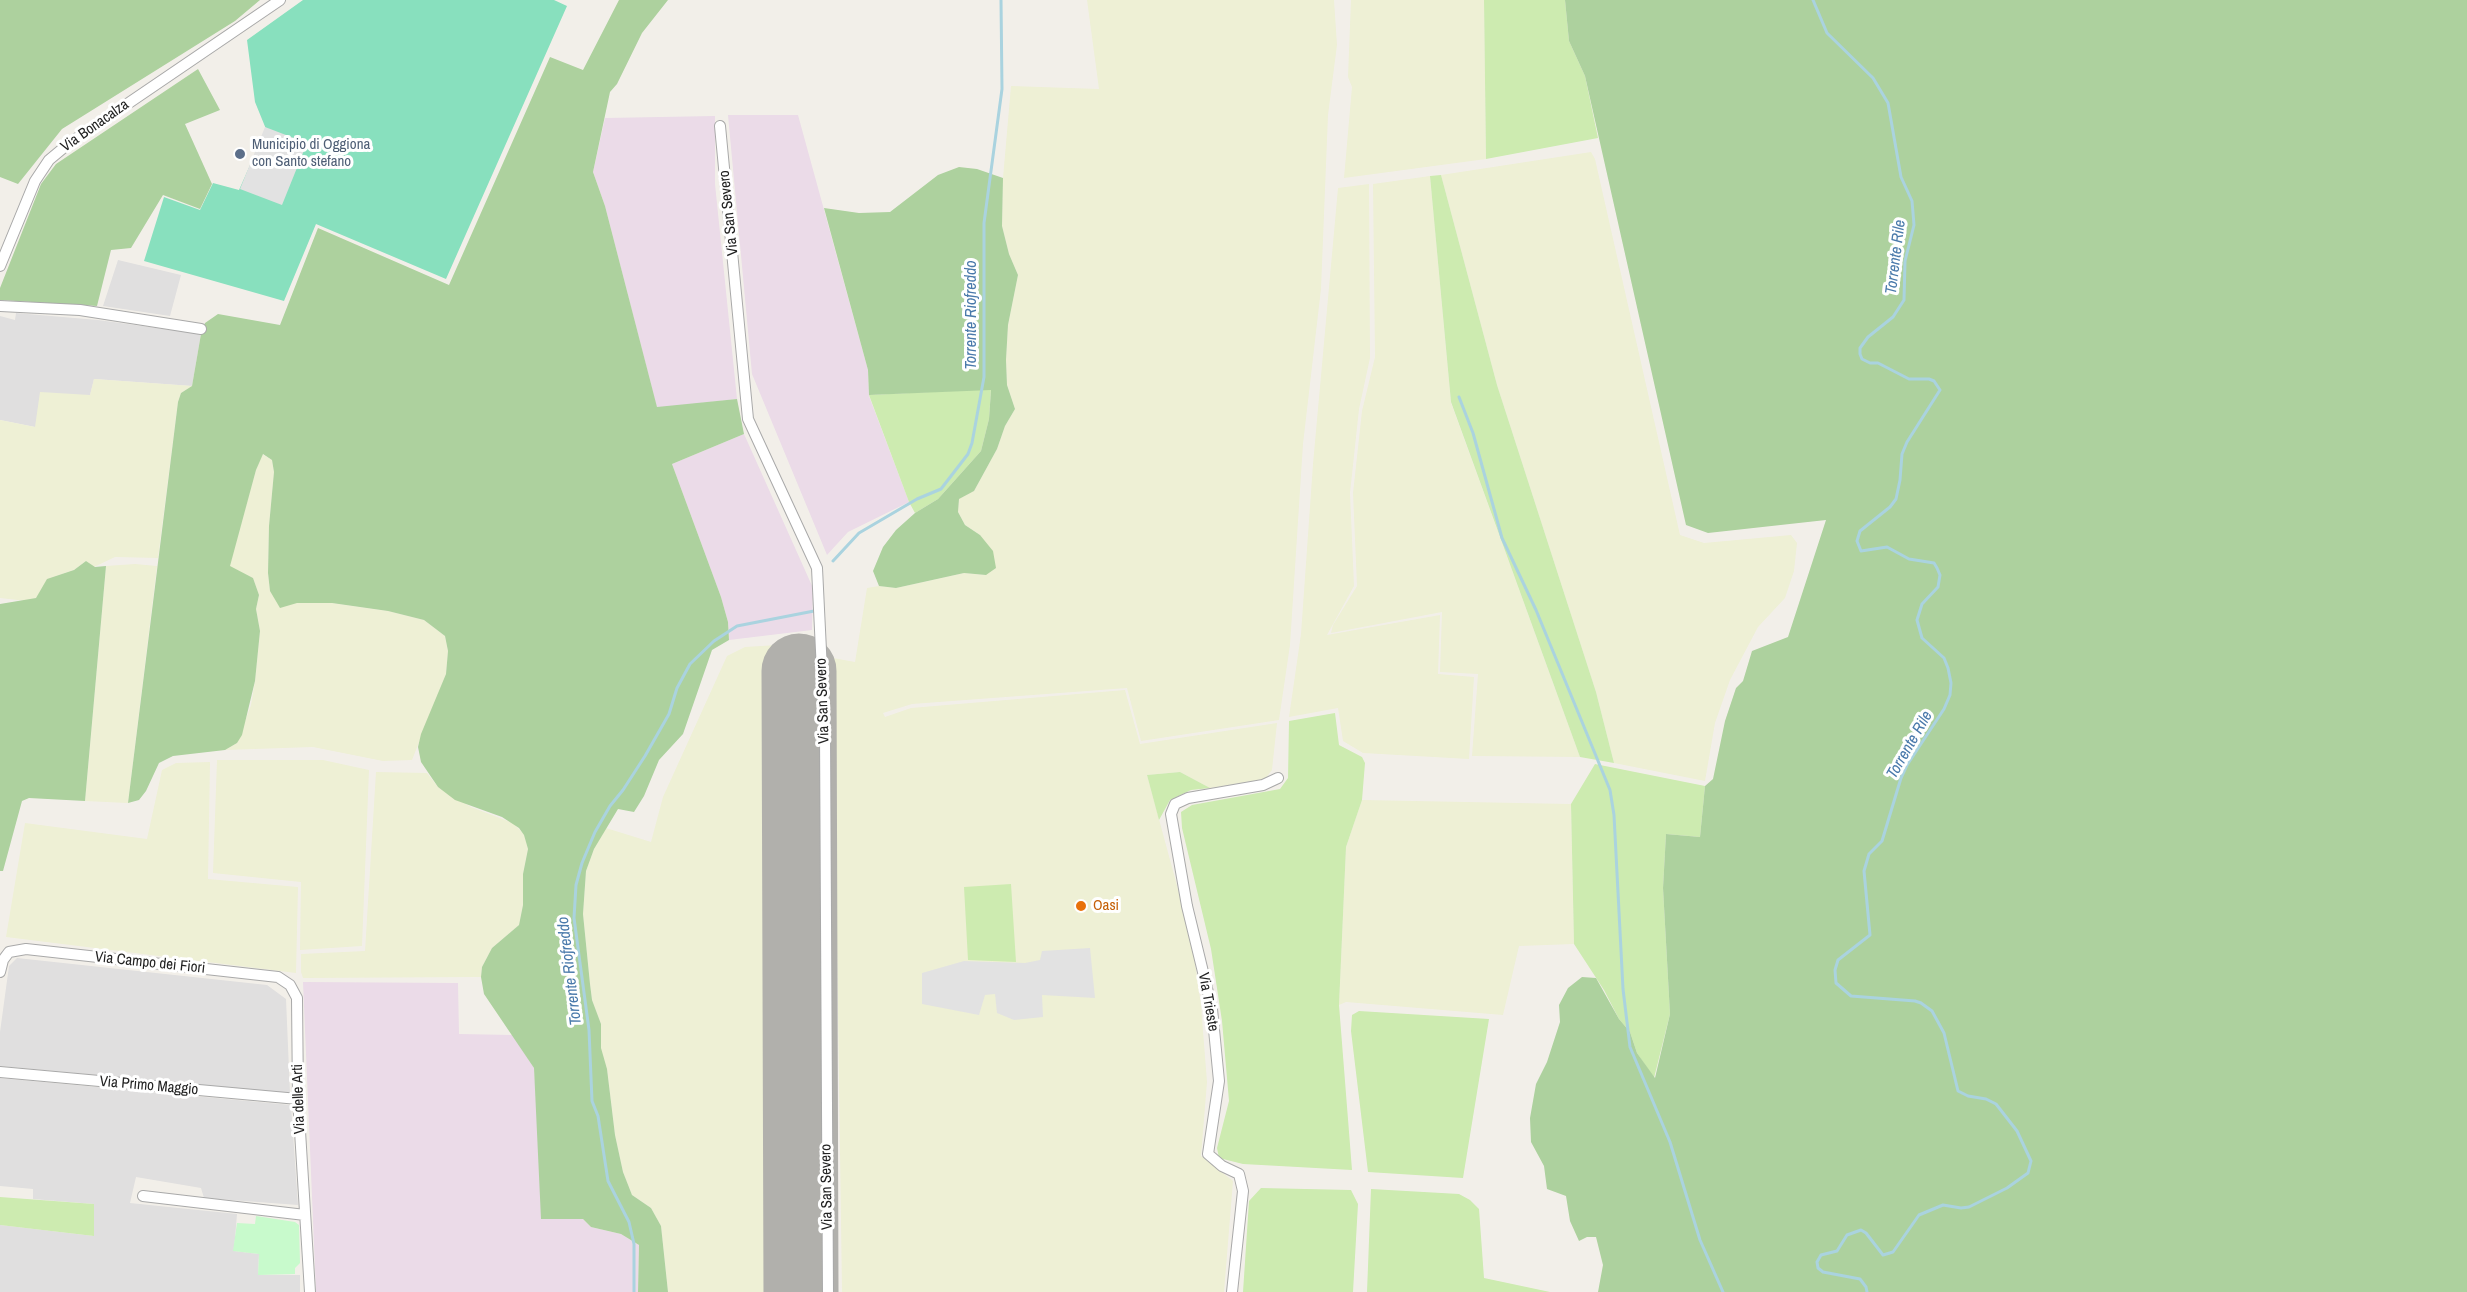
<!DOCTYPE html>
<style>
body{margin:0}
canvas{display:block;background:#f2efe9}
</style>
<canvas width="2467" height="1292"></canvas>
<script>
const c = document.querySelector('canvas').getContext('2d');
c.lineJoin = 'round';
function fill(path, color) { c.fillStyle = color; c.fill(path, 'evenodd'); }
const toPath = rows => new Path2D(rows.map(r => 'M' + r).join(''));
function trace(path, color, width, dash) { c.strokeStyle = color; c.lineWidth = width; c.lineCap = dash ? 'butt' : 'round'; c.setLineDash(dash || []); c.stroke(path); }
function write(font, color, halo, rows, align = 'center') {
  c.font = font + ' "Archivo Narrow",sans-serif'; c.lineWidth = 6; c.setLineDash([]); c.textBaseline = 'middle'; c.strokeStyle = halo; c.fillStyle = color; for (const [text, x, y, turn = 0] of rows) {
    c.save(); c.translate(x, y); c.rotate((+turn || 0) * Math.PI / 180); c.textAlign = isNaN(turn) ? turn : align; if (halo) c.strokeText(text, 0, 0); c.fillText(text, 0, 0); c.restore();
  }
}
const residential = toPath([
 [118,260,181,275,170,316,103,306],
 [16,313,98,320,201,334,192,386,94,379,90,395,35,427,0,420,0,316,15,320],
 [17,958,267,985,286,999,290,1093,0,1066,0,1032,9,966],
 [0,1078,291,1105,298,1205,204,1198,201,1188,136,1177,130,1203,237,1214,234,1251,259,1254,258,1275,300,1275,300,1292,0,1292,0,1225,94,1236,94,1204,33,1199,33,1189,0,1186]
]);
const industrial = toPath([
 [728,115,798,115,868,370,869,396,909,502,848,532,827,555,752,374],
 [715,116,715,184,737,399,657,408,605,206,593,172,605,118],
 [744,434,813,588,812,630,729,640,728,622,721,597,672,464],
 [303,982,458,983,459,1034,513,1035,534,1068,538,1124,583,1219,591,1227,621,1234,639,1245,638,1292,316,1292]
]);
const farmland = toPath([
 [1087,0,1334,0,1337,45,1328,115,1321,289,1303,444,1290,645,1279,720,1141,741,1127,688,912,704,883,713,885,717,911,708,1125,690,1140,744,1277,723,1272,770,1265,779,1210,788,1180,772,1147,775,1192,941,1201,1005,1207,1082,1201,1156,1233,1181,1224,1292,842,1292,833,658,855,662,867,588,879,586,896,588,964,573,986,575,980,535,965,525,958,512,959,498,974,491,997,449,1005,426,1015,409,1007,385,1006,360,1008,325,1018,275,1009,254,1002,226,1003,178,1011,86,1099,89],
 [1351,0,1484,0,1486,159,1344,178,1352,87,1348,77],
 [1591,152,1595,159,1680,535,1704,543,1791,535,1797,543,1794,571,1785,598,1758,627,1730,680,1715,723,1705,781,1614,763,1596,692,1497,385,1441,175],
 [1430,176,1451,403,1580,757,1472,756,1478,674,1440,672,1442,612,1331,633,1333,625,1357,586,1353,493,1362,411,1375,357,1373,184],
 [1369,184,1370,358,1359,409,1350,493,1354,586,1327,635,1440,615,1438,674,1474,677,1469,759,1363,753,1343,741,1338,708,1289,717,1301,634,1313,464,1338,188],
 [94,379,192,386,181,393,178,402,158,558,115,557,94,567,86,561,74,570,48,579,37,598,27,601,0,598,0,420,35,427,40,392,90,395],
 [262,454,272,460,274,472,269,526,268,573,270,591,297,603,332,603,388,611,424,620,445,636,448,651,446,674,412,760,383,761,313,747,225,750,237,743,251,705,255,681,260,631,256,609,259,595,253,578,229,567,256,470],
 [135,564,157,566,128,803,85,801,106,566],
 [794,644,815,655,820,1292,668,1292,661,1226,651,1208,632,1195,623,1172,615,1135,607,1069,600,1048,601,1024,592,1000,590,984,583,914,586,871,594,849,606,828,651,842,663,797,727,656,745,647],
 [217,760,323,760,369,770,362,946,300,950,301,882,213,873],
 [210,762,208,879,298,887,296,973,6,937,25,823,147,839,162,770,176,763],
 [376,772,427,773,438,787,471,807,513,823,524,834,528,849,523,874,523,905,519,925,492,948,482,967,481,977,303,978,301,972,301,954,365,951],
 [1362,800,1571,804,1574,944,1519,946,1503,1015,1346,1002,1339,1005,1346,847]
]);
const grass = toPath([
 [1484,0,1565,0,1569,41,1585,76,1598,138,1486,159],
 [1441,175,1497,385,1596,692,1614,763,1580,757,1451,402,1430,176],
 [991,389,989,419,981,451,938,499,915,513,909,502,869,395],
 [1335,713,1339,745,1362,757,1365,763,1362,800,1346,847,1339,1005,1352,1170,1243,1164,1219,1158,1217,1148,1229,1101,1222,1021,1211,949,1182,828,1181,812,1192,805,1280,789,1288,778,1289,721],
 [1595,764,1705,786,1700,837,1666,834,1663,888,1670,1014,1654,1078,1637,1053,1630,1032,1619,1019,1604,990,1574,944,1571,804],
 [1180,772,1210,788,1191,790,1170,800,1159,820,1147,775],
 [1011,884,1016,962,968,960,964,887],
 [1359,1011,1489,1019,1463,1178,1368,1172,1351,1031,1352,1015],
 [1261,1188,1351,1190,1358,1204,1353,1292,1243,1292,1249,1201],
 [1371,1189,1459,1194,1470,1200,1479,1209,1484,1278,1550,1292,1367,1292],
 [0,1197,94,1204,94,1236,0,1225]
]);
const forest = toPath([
 [0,0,260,0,235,21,62,129,18,184,0,177],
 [619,0,668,0,642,33,617,84,610,92,593,172,605,206,657,407,737,399,744,434,672,464,721,597,728,622,729,640,712,650,683,734,659,760,644,796,634,812,618,809,594,849,586,871,583,914,590,984,592,1000,601,1024,601,1048,607,1069,615,1135,623,1172,632,1195,651,1208,661,1226,668,1292,638,1292,639,1245,621,1234,591,1227,583,1219,541,1219,534,1068,484,994,481,977,482,967,492,948,519,925,523,905,523,874,528,849,524,835,519,828,502,817,455,800,438,787,421,762,418,747,421,734,446,674,448,651,445,636,424,620,388,611,332,603,297,603,280,608,270,591,268,573,269,526,274,472,272,460,263,454,256,470,230,566,253,578,259,595,256,609,260,631,255,681,242,735,237,743,225,750,173,756,159,763,146,791,139,800,128,803,178,402,181,393,192,386,201,334,205,323,218,314,280,325,318,228,449,285,550,57,583,70],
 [1565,0,2467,0,2467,1292,1598,1292,1603,1265,1596,1237,1587,1237,1579,1241,1570,1221,1566,1196,1547,1189,1544,1166,1531,1142,1530,1118,1536,1084,1547,1062,1560,1022,1559,1005,1568,988,1582,977,1596,978,1619,1019,1630,1032,1637,1053,1655,1078,1670,1014,1663,888,1666,834,1700,837,1705,786,1713,779,1725,721,1736,688,1743,681,1752,651,1788,637,1826,520,1708,533,1686,525,1585,76,1569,41],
 [198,69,220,110,185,124,212,184,200,209,163,195,131,248,111,250,97,306,0,300,0,288,41,184,56,164],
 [959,167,977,169,1003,178,1002,226,1009,254,1018,275,1008,325,1006,360,1007,385,1015,409,1005,426,997,449,974,491,959,499,958,512,965,525,980,535,993,551,996,568,986,575,964,573,896,588,879,586,873,571,883,547,896,530,915,513,938,499,981,451,989,419,991,390,869,395,868,370,824,208,859,213,890,212,938,175],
 [86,561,95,567,106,566,85,801,29,798,22,801,3,871,0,871,0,604,36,598,47,579,74,570]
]);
const park = toPath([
 [256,1216,295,1222,299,1225,300,1263,295,1268,295,1274,258,1275,259,1254,233,1251,237,1223,255,1224]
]);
const pitch = toPath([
 [303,0,554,0,567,6,446,279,316,224,284,301,144,261,164,197,200,210,213,183,239,190,266,129,255,102,247,40]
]);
const parking = toPath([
 [265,127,307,143,282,205,240,189],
 [1090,948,1095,998,1042,995,1043,1017,1014,1020,997,1013,995,994,985,995,979,1015,922,1004,922,973,964,961,1025,963,1040,960,1042,951]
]);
const stream = toPath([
 [1813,0,1827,33,1873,78,1888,103,1901,177,1912,201,1914,225,1905,261,1904,300,1893,317,1868,337,1860,348,1860,354,1862,359,1870,363,1878,363,1909,379,1929,379,1934,381,1940,390,1907,442,1902,454,1900,480,1896,499,1890,507,1860,531,1857,541,1861,551,1887,547,1909,559,1934,563,1937,568,1940,575,1938,587,1922,604,1917,620,1922,638,1944,658,1948,668,1951,683,1950,695,1944,709,1907,765,1901,778,1882,841,1869,854,1864,871,1870,935,1838,960,1835,970,1836,983,1851,996,1915,1001,1921,1003,1932,1011,1944,1033,1958,1091,1968,1096,1986,1099,1996,1104,2017,1131,2031,1161,2028,1173,2007,1188,1969,1207,1961,1208,1943,1205,1919,1215,1893,1252,1883,1255,1866,1233,1861,1230,1847,1235,1837,1251,1821,1255,1817,1262,1818,1268,1823,1272,1860,1279,1866,1287,1867,1292],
 [1459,397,1473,433,1502,538,1536,610,1610,790,1614,815,1623,989,1630,1047,1670,1142,1700,1240,1723,1292],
 [833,561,859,533,917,499,941,489,968,454,972,443,984,377,984,223,1002,89,1001,0],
 [634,1292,634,1244,629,1222,608,1181,598,1116,592,1101,589,1030,574,918,576,885,582,863,595,832,610,806,623,790,645,756,669,714,677,688,690,664,714,641,737,626,814,611]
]);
const runway = toPath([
 [799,671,801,1292]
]);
const minor = toPath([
 [720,126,748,419,817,568,825,733,828,1292],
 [0,266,35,181,49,160,67,145,280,0],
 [0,306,80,310,201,329],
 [0,972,3,960,9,952,26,949,278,977,290,985,297,998,298,1099,310,1292],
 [0,1072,298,1099],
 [143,1196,305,1215],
 [1232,1292,1243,1191,1239,1174,1222,1166,1208,1154,1219,1081,1212,1009,1187,906,1171,814,1175,804,1188,798,1263,785,1278,778]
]);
const markers = [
 [240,154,6,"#5c6f8a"],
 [1081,906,6,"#e8710a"]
];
const streetNames = [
 ["Via Bonacalza",95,126,-35],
 ["Via San Severo",729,213,-96],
 ["Via San Severo",823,701,-92],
 ["Via Campo dei Fiori",150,963,6],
 ["Via Trieste",1208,1002,80],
 ["Via Primo Maggio",149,1086,5],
 ["Via delle Arti",299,1099,-92],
 ["Via San Severo",827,1187,-91]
];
const serviceNames = [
 ["Municipio di Oggiona",252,145],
 ["con Santo stefano",252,162]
];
const foodNames = [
 ["Oasi",1093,906]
];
const waterNames = [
 ["Torrente Rile",1896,257,-83],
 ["Torrente Riofreddo",972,315,-90],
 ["Torrente Rile",1910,745,-60],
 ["Torrente Riofreddo",570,971,-97]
];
fill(residential, '#e0dfdf');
fill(industrial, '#ebdbe8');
fill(farmland, '#eef0d5');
fill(grass, '#cdebb0');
fill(forest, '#add19e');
fill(park, '#c8facc');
fill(pitch, '#88e0be');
fill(parking, '#e2e2e2');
trace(stream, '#aad3df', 3);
trace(runway, '#b1b0ac', 75);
trace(minor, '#a9a9a9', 12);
trace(minor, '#fff', 10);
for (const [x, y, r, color] of markers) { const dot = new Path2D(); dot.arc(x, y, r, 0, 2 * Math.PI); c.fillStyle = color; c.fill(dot); trace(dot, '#fff', 2); }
write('15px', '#222', '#fff', streetNames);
write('15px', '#4e5e75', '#fff', serviceNames, 'left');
write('15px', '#c56008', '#fff', foodNames, 'left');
write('italic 16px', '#4a7aab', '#fff', waterNames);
</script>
